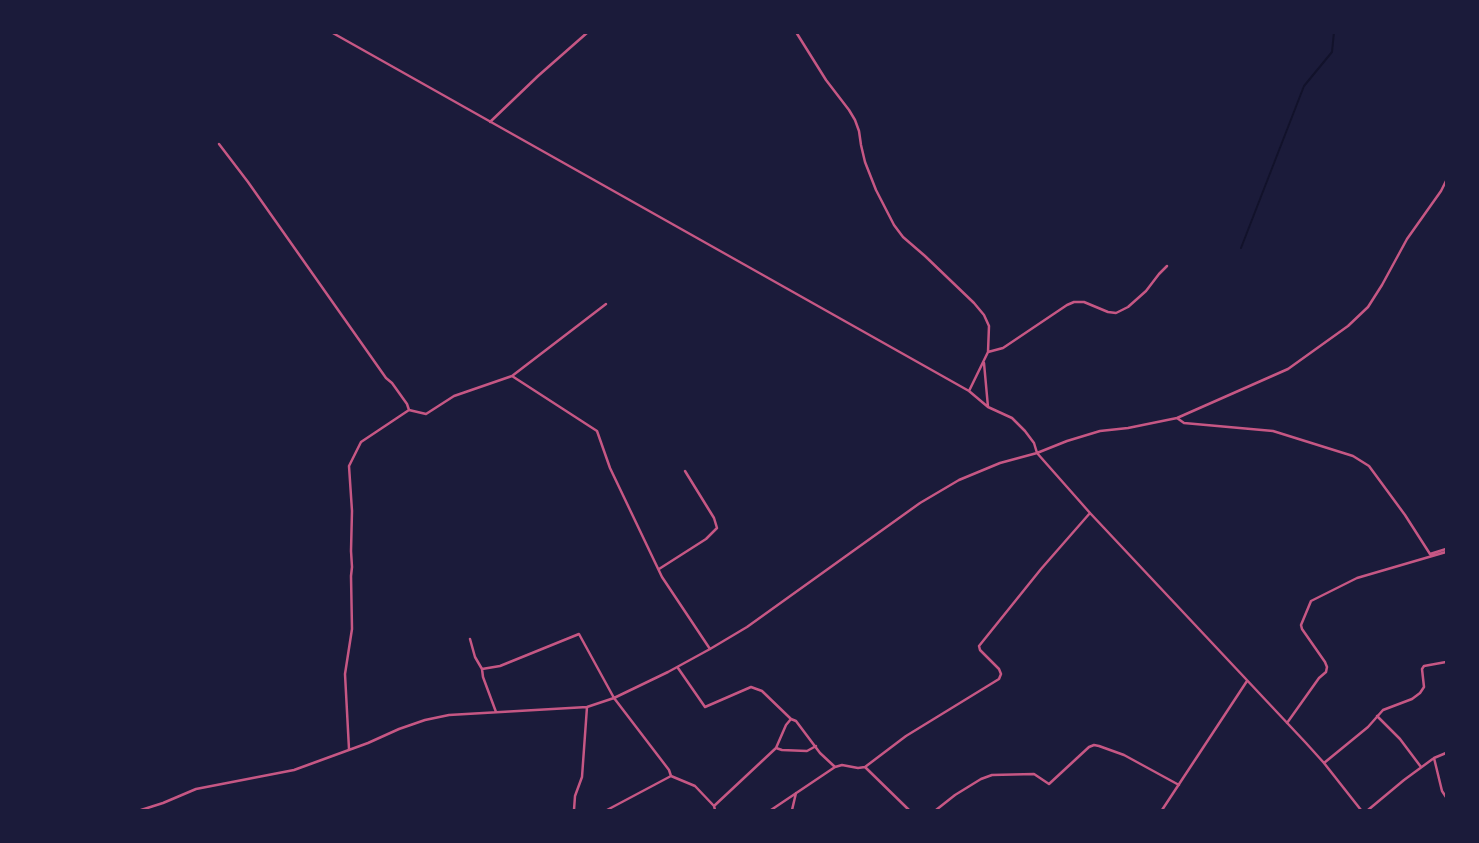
<!DOCTYPE html>
<style>
body{margin:0}
#map{position:relative;width:1479px;height:843px;overflow:hidden;background:#1b1b3a;font-family:"Space Grotesk",sans-serif}
canvas{display:block}
.frame{position:absolute;inset:0;border:34px solid #1b1b3a;pointer-events:none}
</style>
<div id="map">
<canvas width="1479" height="843"></canvas>
<div class="frame"></div>
</div>
<script>
const c = document.querySelector('canvas').getContext('2d');
c.lineJoin = 'round';
const toPath = rows => new Path2D(rows.map(r => 'M' + r).join(''));
function trace(path, color, width, dash) { c.strokeStyle = color; c.lineWidth = width; c.lineCap = dash ? 'butt' : 'round'; c.setLineDash(dash || []); c.stroke(path); }
const stream = toPath([
 [1241,248,1304,86,1332,52,1334,32]
]);
const minor = toPath([
 [331,32,969,391,988,407,1012,418,1025,431,1034,443,1037,453,1090,513,1306,743,1324,763,1361,810],
 [796,32,826,80,849,110,855,120,859,131,861,145,865,162,876,190,894,225,903,237,925,256,974,303,984,315,989,326,988,352,969,391],
 [490,122,538,76,588,32],
 [219,144,248,182,386,378,392,383,407,404,409,410],
 [988,352,1003,348,1067,305,1074,302,1084,302,1108,312,1116,313,1128,307,1146,291,1159,274,1167,266],
 [984,363,988,407],
 [512,376,597,431,610,468,662,577,710,649],
 [1177,418,1184,423,1273,431,1353,456,1369,466,1405,515,1430,554,1446,549],
 [659,569,706,539,717,528,714,518,685,471],
 [470,639,475,657,482,669,483,677,496,712],
 [678,668,705,707,751,687,762,691,791,719,796,721,820,753,835,767],
 [482,669,500,666,579,634,614,698,669,770,671,776,695,786,714,806,715,810],
 [1377,716,1400,739,1421,767],
 [1287,723,1319,678,1326,672,1327,667,1325,662,1302,629,1301,625,1311,601,1357,578,1446,552],
 [776,748,782,750,807,751,816,746],
 [349,749,345,674,352,629,351,576,352,567,351,551,352,511,349,466,361,442,409,410,426,414,454,396,512,376,606,304],
 [1434,758,1442,791,1446,797],
 [1324,763,1368,727,1383,710,1412,699,1420,693,1424,687,1422,669,1424,666,1446,662],
 [865,767,909,810],
 [714,806,776,748,786,725,791,719],
 [141,810,163,803,196,789,294,770,368,743,399,729,425,720,449,715,587,707,614,698,668,672,710,649,747,627,920,503,959,480,1000,463,1037,453,1067,441,1100,431,1128,428,1177,418,1288,369,1348,326,1368,307,1382,285,1407,239,1441,191,1446,181],
 [574,810,575,796,582,777,587,707],
 [607,810,671,776],
 [771,810,835,767,842,765,858,768,865,767,906,736,999,679,1001,674,999,669,980,650,979,646,1041,569,1090,513],
 [792,810,796,793],
 [936,810,955,795,981,779,992,775,1034,774,1049,784,1089,747,1094,745,1099,746,1124,755,1179,785],
 [1162,810,1247,681],
 [1368,810,1404,780,1434,758,1446,753]
]);
trace(stream, '#12122b', 2);
trace(minor, '#c65784', 2.5);
</script>
